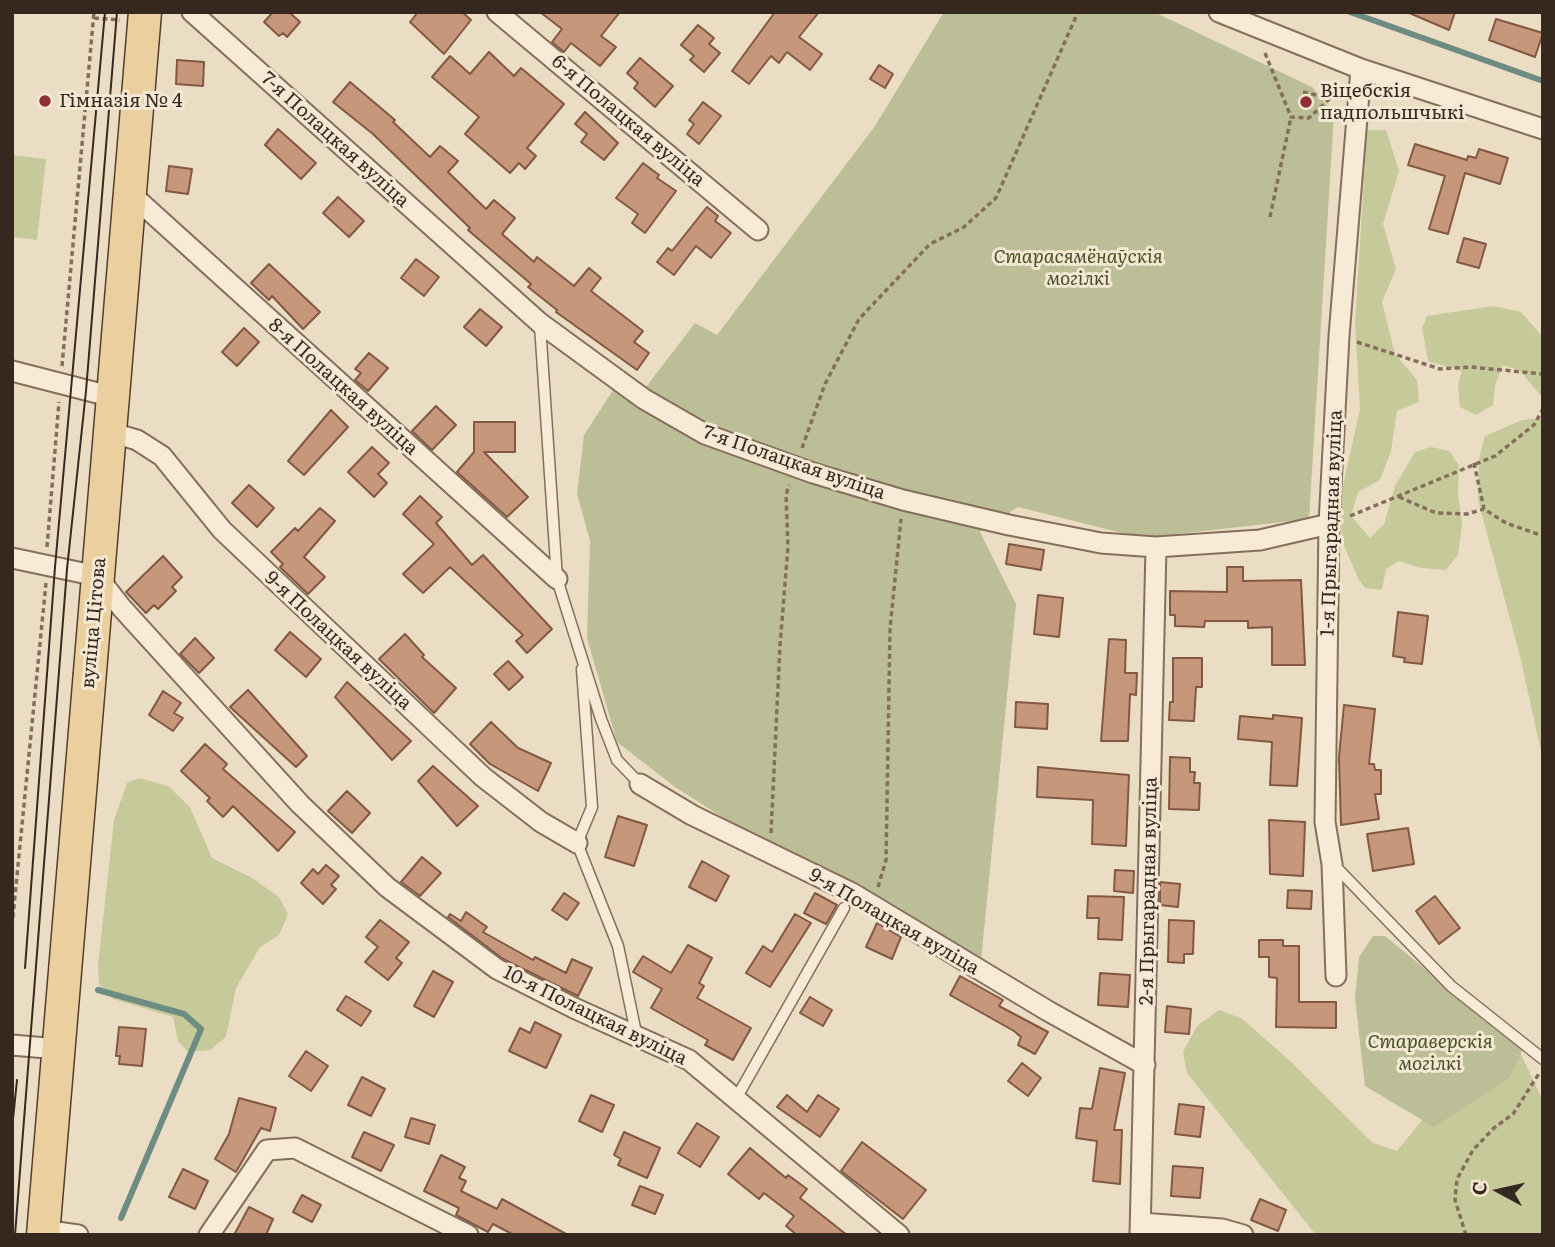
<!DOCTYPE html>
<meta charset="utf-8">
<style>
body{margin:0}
#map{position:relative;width:1555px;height:1247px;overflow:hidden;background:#ebddc4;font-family:Literata,serif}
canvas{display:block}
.frame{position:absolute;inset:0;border:14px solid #36281f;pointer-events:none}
.north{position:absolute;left:1464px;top:1156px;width:70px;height:70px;-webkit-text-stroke:5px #f3e8d3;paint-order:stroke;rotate:278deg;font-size:19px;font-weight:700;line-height:28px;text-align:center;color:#36281f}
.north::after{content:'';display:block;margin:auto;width:24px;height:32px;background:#36281f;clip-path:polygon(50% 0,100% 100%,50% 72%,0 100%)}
</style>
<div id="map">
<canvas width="1555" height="1247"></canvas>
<div class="frame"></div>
<div class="north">С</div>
</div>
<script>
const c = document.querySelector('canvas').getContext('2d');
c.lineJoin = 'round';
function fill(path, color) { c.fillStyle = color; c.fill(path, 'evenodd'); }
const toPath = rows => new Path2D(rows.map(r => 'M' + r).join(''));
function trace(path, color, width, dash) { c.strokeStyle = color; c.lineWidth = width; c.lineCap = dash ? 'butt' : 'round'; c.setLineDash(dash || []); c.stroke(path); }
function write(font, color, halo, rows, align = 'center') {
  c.font = font + ' Literata,serif'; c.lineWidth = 6; c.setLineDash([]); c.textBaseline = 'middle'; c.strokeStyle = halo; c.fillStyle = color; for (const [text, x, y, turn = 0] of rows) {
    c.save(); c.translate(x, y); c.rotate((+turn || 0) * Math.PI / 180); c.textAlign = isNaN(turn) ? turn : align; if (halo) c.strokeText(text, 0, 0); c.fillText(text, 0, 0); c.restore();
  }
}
const green = toPath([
 [1367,130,1386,130,1399,171,1383,224,1396,269,1382,302,1395,354,1417,380,1419,402,1397,411,1391,451,1380,480,1358,492,1351,516,1370,538,1384,524,1395,486,1415,452,1431,447,1449,451,1459,465,1458,494,1462,524,1458,555,1446,570,1421,568,1399,561,1386,569,1382,590,1365,588,1358,578,1344,546,1338,508,1360,409,1355,323],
 [12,155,46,159,37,240,12,237],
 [1494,306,1521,312,1543,337,1543,398,1519,370,1503,365,1495,385,1493,405,1476,415,1460,407,1458,385,1462,371,1428,361,1422,328,1427,316],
 [1543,418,1543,760,1520,656,1478,500,1479,459,1485,436,1522,420],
 [139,778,168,786,190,807,212,858,252,878,279,897,288,914,279,935,260,947,236,988,226,1037,210,1050,188,1052,178,1041,173,1017,113,999,99,984,98,965,114,820,127,783],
 [1219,1010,1241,1018,1288,1059,1373,1143,1397,1151,1482,1047,1518,1048,1543,1101,1543,1235,1316,1235,1187,1073,1183,1052,1197,1026]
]);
const cemetery = toPath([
 [944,12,1154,12,1312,87,1334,114,1309,519,1142,538,1018,507,980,532,1016,604,981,961,774,850,675,787,617,742,587,638,590,541,577,494,584,435,615,387,636,400,695,323,717,335,875,126],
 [1373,936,1385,936,1523,1049,1509,1078,1434,1127,1365,1086,1355,998,1359,957]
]);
const stream = toPath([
 [1350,12,1543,81],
 [98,990,184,1014,201,1029,121,1218]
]);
const building = toPath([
 [273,12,289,12,300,22,287,37,283,33,279,36,264,22,273,12],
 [418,12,462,12,471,20,444,54,410,22,418,12],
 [540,12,620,12,601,36,616,47,600,66,571,43,564,52,552,42,562,29,540,12],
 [775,12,819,12,799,37,822,54,810,70,787,52,779,63,771,56,749,84,732,71,775,12],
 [1407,12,1455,12,1449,30,1407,12],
 [1496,19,1543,33,1535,57,1489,40,1496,19],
 [698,25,714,38,709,44,720,53,704,72,690,60,694,56,681,45,698,25],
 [489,52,514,76,521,68,564,104,527,148,536,156,525,169,519,163,510,173,465,134,479,117,432,77,450,56,470,74,489,52],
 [640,58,673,86,655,107,634,88,638,83,627,73,640,58],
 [177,60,204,62,203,86,176,84,177,60],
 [879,65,893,74,885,88,870,79,879,65],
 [350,82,395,120,393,122,430,157,440,146,458,161,448,172,486,209,494,200,515,218,502,234,534,262,537,257,574,286,589,268,601,278,591,291,643,331,634,342,649,353,637,370,556,312,557,310,528,287,531,284,468,230,470,228,373,134,333,102,350,82],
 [703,102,721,116,699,144,687,134,694,124,689,120,703,102],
 [585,112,618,143,604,160,581,142,587,134,575,124,585,112],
 [278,129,316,163,301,179,265,145,278,129],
 [1415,144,1467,160,1468,156,1476,158,1479,149,1508,158,1500,184,1465,173,1448,234,1429,229,1445,176,1408,165,1415,144],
 [643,163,659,175,657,178,676,191,645,233,632,223,638,214,616,198,643,163],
 [169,166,192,169,188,194,166,191,169,166],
 [338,197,364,221,349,237,323,213,338,197],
 [707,207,718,216,715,221,731,233,711,258,696,246,674,275,657,262,668,248,672,251,707,207],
 [1464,238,1486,244,1479,268,1457,262,1464,238],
 [416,259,439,277,424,296,401,278,416,259],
 [269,264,320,312,303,329,272,296,269,300,251,283,269,264],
 [480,309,502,327,486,346,464,327,480,309],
 [244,328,259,342,237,366,222,352,244,328],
 [369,353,388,368,368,391,355,380,361,373,355,369,369,353],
 [436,406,456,425,432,450,412,431,436,406],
 [331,410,348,427,304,475,288,461,331,410],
 [474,422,515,422,515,452,484,452,528,497,507,517,457,472,474,452,474,422],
 [372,447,389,463,378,474,387,483,374,497,348,472,372,447],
 [249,485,274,508,257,527,232,503,249,485],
 [420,496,442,517,436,523,472,565,483,555,552,629,527,653,516,641,523,635,450,567,423,593,403,574,434,544,403,514,420,496],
 [320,508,335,521,304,557,325,577,308,594,280,567,283,564,271,552,295,528,298,531,320,508],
 [1009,544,1044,550,1041,570,1006,564,1009,544],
 [163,556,182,577,172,587,176,591,158,609,154,605,146,613,126,592,163,556],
 [1227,567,1243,567,1243,581,1301,580,1305,665,1272,665,1272,627,1248,628,1248,621,1205,621,1204,627,1175,626,1175,615,1170,615,1170,591,1227,592,1227,567],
 [1038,595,1063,598,1059,637,1034,634,1038,595],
 [1398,612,1428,616,1422,664,1404,662,1405,658,1393,656,1398,612],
 [290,632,321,659,306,677,275,650,290,632],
 [405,634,424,655,422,657,456,688,434,713,379,659,405,634],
 [195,638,214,658,199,673,180,654,195,638],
 [1109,639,1126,640,1125,673,1137,673,1136,695,1130,694,1128,741,1101,741,1109,639],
 [1173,658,1202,658,1202,687,1196,687,1194,721,1169,720,1170,702,1173,702,1173,658],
 [508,661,523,677,509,690,494,674,508,661],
 [347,682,411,741,392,760,335,697,347,682],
 [248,690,307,756,296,767,230,707,248,690],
 [163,691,181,703,174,713,183,718,173,731,149,715,163,691],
 [1016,702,1048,704,1047,729,1015,727,1016,702],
 [1344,705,1375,709,1369,764,1374,764,1375,770,1381,770,1381,794,1375,794,1379,819,1341,825,1339,757,1344,705],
 [1273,715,1302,718,1297,786,1270,785,1272,742,1238,739,1240,716,1273,719,1273,715],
 [491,722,518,748,551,763,538,791,490,764,470,744,491,722],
 [205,744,227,764,223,769,295,832,278,851,233,806,223,817,207,801,210,798,181,771,205,744],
 [1170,757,1190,758,1190,772,1195,772,1194,783,1200,783,1199,810,1169,809,1170,757],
 [433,766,478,806,457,826,418,781,433,766],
 [1038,767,1129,775,1126,846,1092,844,1093,800,1037,797,1038,767],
 [347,791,370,813,352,833,328,811,347,791],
 [618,816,647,825,634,866,605,857,618,816],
 [1269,820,1305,822,1303,876,1270,874,1269,820],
 [1408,828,1414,864,1373,871,1367,834,1408,828],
 [422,857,441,873,420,896,401,882,422,857],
 [702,861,729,876,716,901,689,887,702,861],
 [326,865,339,876,331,885,336,889,323,904,301,883,313,869,318,874,326,865],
 [1115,870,1134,871,1133,893,1114,891,1115,870],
 [1160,882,1180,884,1178,907,1160,905,1160,882],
 [1288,890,1312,891,1311,909,1287,908,1288,890],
 [564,893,579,903,567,920,552,910,564,893],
 [815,893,837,905,826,924,804,913,815,893],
 [1088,896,1124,897,1122,940,1098,939,1099,918,1087,918,1088,896],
 [1435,896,1460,928,1439,944,1416,911,1435,896],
 [466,912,487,927,483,932,533,960,535,957,566,973,572,959,592,968,578,996,503,959,448,917,450,914,461,921,466,912],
 [795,914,811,923,770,987,746,973,763,946,772,952,795,914],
 [380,920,409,942,396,958,402,963,388,980,365,962,378,947,366,937,380,920],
 [1169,920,1194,921,1193,954,1184,954,1184,963,1168,962,1169,920],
 [877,923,901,937,892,959,866,947,877,923],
 [1259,940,1283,940,1283,946,1299,946,1299,1002,1336,1002,1336,1028,1276,1027,1277,978,1269,977,1269,957,1259,957,1259,940],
 [688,945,712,958,699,983,704,986,697,998,751,1028,733,1060,705,1045,708,1040,651,1008,662,989,633,972,643,956,671,973,688,945],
 [433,971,453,982,434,1017,414,1006,433,971],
 [1100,973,1130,975,1128,1007,1098,1005,1100,973],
 [960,976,1003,1000,999,1006,1048,1032,1035,1054,1018,1045,1021,1037,1014,1031,950,995,960,976],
 [346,996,371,1011,361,1026,337,1010,346,996],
 [810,997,832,1010,823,1026,800,1013,810,997],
 [1167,1006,1191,1009,1189,1034,1165,1032,1167,1006],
 [535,1022,561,1035,546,1068,509,1051,520,1028,530,1033,535,1022],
 [119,1027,146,1029,142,1066,119,1064,120,1056,116,1056,119,1027],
 [306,1051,328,1066,311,1091,289,1076,306,1051],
 [1022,1063,1041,1078,1028,1096,1008,1081,1022,1063],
 [1100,1068,1125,1073,1114,1130,1122,1130,1120,1184,1093,1181,1097,1141,1076,1138,1080,1108,1092,1109,1100,1068],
 [362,1077,385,1089,371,1116,348,1105,362,1077],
 [591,1095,614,1105,602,1132,579,1121,591,1095],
 [787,1095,807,1112,818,1095,839,1109,820,1137,777,1107,787,1095],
 [239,1098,276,1108,270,1131,261,1128,236,1172,215,1159,229,1134,239,1098],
 [1179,1104,1204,1107,1200,1137,1175,1134,1179,1104],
 [411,1118,435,1125,429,1144,405,1137,411,1118],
 [697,1123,719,1137,700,1167,678,1153,697,1123],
 [364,1132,394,1145,381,1171,352,1157,364,1132],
 [624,1132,660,1148,647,1178,618,1165,621,1159,614,1155,624,1132],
 [862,1142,926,1190,903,1219,841,1171,862,1142],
 [750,1148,786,1178,788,1175,807,1189,800,1198,847,1235,797,1235,786,1226,794,1216,764,1193,759,1199,728,1174,750,1148],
 [441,1155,465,1167,459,1178,466,1181,461,1191,497,1209,502,1199,568,1235,514,1235,493,1224,488,1232,456,1215,459,1208,424,1191,441,1155],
 [1173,1166,1203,1168,1200,1198,1171,1196,1173,1166],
 [183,1169,208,1181,195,1209,169,1197,183,1169],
 [640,1186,663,1195,655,1214,632,1205,640,1186],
 [302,1195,321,1205,312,1222,293,1212,302,1195],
 [1260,1199,1286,1210,1278,1231,1251,1220,1260,1199],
 [249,1207,273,1219,266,1235,234,1235,249,1207]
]);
const path = toPath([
 [94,18,120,20],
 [1265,53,1291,117,1309,118,1339,90],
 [1303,92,1330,98],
 [1270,217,1291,117],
 [1357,342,1440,369,1471,367,1543,374],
 [62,366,94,12],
 [802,448,825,384,859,319,930,244,964,227,996,198,1078,12],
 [1474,463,1484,509,1506,523,1543,536],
 [1399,497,1436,513,1467,514,1484,509],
 [1350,516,1495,456,1534,425,1543,409],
 [47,547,59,402],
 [771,833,780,645,788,547,786,495,789,485],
 [878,887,886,860,890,629,901,519],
 [12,926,46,583],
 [1466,1235,1455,1200,1457,1179,1473,1150,1494,1128,1513,1114,1540,1072]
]);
const service = toPath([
 [540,325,557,579,601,719,617,760,640,784],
 [582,669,592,807,577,843,618,946,636,1033],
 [1333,864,1451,986,1543,1059],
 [737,1097,844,908]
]);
const minor = toPath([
 [192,12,540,323,644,399,705,434,813,473,903,500,1009,525,1101,543,1156,547,1260,540,1329,524],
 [497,12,758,230],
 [1219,12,1361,69,1543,129],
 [131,194,557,579],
 [12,371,113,397],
 [110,432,137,440,162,456,222,530,483,777,541,822,577,843],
 [12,558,97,576,121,607,300,804,387,887,497,969,574,1008,689,1060,899,1235],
 [640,784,692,815,852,893,1048,1011,1145,1065],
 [1336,976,1332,864,1325,822,1329,524,1339,336,1361,69],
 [12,1045,58,1049],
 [1141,1223,1222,1229,1243,1235],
 [43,1230,78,1235],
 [209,1235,267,1150,295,1148,468,1235],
 [1140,1235,1156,547]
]);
const primary = toPath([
 [43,1235,145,12]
]);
const tram = toPath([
 [25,968,55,567,105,12],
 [12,1129,17,1080],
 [15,1235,67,569,86,391,117,12]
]);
const markers = [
 [45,101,7,"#902f36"],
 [1306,102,7,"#902f36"]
];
const poiNames = [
 ["Віцебскія",1320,91],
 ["падпольшчыкі",1320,113],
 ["Гімназія № 4",59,101]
];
const streetNames = [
 ["6-я Полацкая вуліца",628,121,40],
 ["7-я Полацкая вуліца",335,140,42],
 ["8-я Полацкая вуліца",343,387,42],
 ["7-я Полацкая вуліца",794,463,19],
 ["1-я Прыгарадная вуліца",1332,523,-88],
 ["вуліца Цітова",94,623,-85],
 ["9-я Полацкая вуліца",338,641,43],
 ["2-я Прыгарадная вуліца",1149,891,-89],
 ["9-я Полацкая вуліца",894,922,30],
 ["10-я Полацкая вуліца",595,1016,26]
];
const parkNames = [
 ["Старасямёнаўскія",1078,257],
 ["могілкі",1078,279],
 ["Стараверскія",1430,1042],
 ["могілкі",1430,1064]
];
fill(green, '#c6c999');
fill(cemetery, '#bcbe97');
trace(stream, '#6d8c82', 6);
fill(building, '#c7977c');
trace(building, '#825843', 2);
trace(service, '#856f5c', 13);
trace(minor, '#856f5c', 23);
trace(primary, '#533e30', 35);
trace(path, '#856f5c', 3.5, [5, 3.5]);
trace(service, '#f7ebd7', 10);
trace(minor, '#f7ebd7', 19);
trace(primary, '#eccf9e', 32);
trace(tram, '#36281f', 2);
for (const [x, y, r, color] of markers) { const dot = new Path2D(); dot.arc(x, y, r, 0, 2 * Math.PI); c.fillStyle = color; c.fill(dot); trace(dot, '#f3e8d3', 2.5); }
write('19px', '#36281f', '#f3e8d3', poiNames, 'left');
write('19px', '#36281f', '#f3e8d3', streetNames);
write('italic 19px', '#495127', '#f3e8d3', parkNames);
</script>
